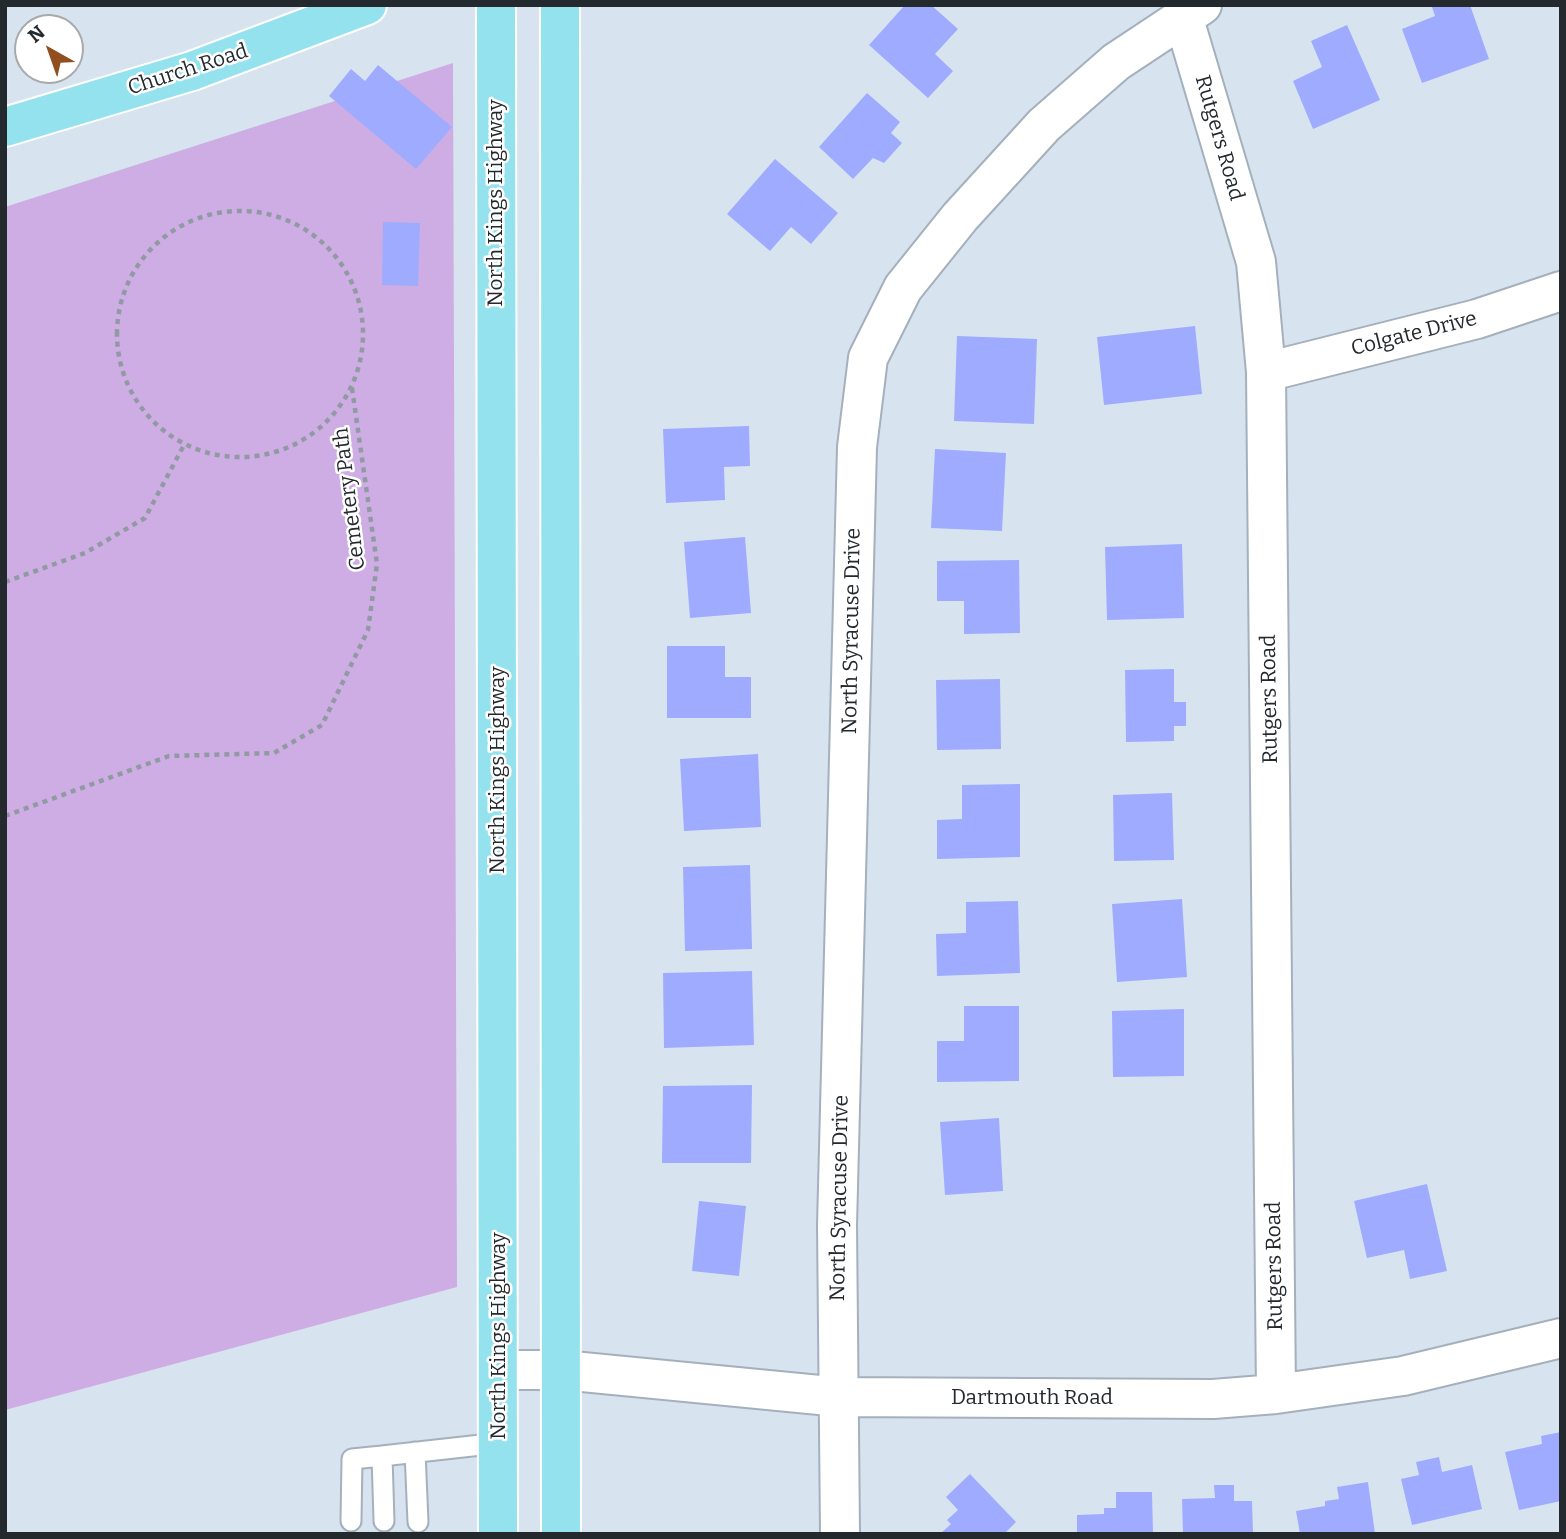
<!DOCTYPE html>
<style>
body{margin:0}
#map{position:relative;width:1566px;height:1539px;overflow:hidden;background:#d7e4ef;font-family:Bitter,serif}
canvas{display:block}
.frame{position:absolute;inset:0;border:7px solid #24292d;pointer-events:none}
.north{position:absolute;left:14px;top:14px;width:70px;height:70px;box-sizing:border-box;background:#fff;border:2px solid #a7a9ab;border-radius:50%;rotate:320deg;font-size:19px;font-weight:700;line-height:28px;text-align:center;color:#24292d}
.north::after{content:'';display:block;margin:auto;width:24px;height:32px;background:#914e1f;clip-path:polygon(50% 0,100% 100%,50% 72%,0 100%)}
</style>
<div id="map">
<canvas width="1566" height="1539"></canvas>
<div class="frame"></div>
<div class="north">N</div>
</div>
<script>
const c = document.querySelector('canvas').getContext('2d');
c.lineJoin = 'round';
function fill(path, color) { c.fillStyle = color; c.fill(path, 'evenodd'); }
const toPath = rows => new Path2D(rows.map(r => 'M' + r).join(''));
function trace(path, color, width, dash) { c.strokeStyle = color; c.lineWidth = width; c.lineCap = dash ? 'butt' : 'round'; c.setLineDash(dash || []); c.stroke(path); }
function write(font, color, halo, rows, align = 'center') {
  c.font = font + ' Bitter,serif'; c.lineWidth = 5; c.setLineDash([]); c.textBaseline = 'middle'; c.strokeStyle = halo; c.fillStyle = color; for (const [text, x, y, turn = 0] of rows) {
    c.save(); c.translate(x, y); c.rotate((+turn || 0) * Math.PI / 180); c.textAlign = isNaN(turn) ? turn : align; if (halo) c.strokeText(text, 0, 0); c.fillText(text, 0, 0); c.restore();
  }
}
const green = toPath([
 [453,63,457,1287,5,1410,5,207]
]);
const building = toPath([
 [905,5,931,5,958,29,935,54,953,71,928,98,869,45],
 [1437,5,1470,5,1489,59,1422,83,1402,29,1435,16,1432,7],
 [1347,25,1380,100,1313,129,1293,81,1322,67,1311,41],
 [378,65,452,127,416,169,329,96,351,69,365,81],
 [867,93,900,122,891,133,902,143,884,163,873,158,853,179,819,147],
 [775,159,838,213,811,244,791,227,770,251,727,214],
 [383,222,420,223,418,286,382,285],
 [1195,326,1202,394,1104,405,1097,337],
 [957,336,1037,339,1034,424,954,421],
 [749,426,750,466,724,467,725,500,666,503,663,429],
 [935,449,1006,453,1002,531,931,528],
 [745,537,751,613,690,618,684,542],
 [1182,544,1184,618,1107,620,1105,547],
 [1019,560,1020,633,964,634,964,601,937,601,937,561],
 [667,646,725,646,725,677,751,677,751,718,667,718],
 [1174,669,1174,702,1186,702,1186,726,1174,726,1174,741,1126,742,1125,670],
 [1000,679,1001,749,937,750,936,680],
 [758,754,761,827,684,831,680,759],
 [1020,784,1020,857,937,859,937,820,962,819,962,785],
 [1172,793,1174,860,1114,861,1113,795],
 [750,865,752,949,685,951,683,867],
 [1182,899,1187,977,1117,982,1112,904],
 [1018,901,1020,973,937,976,936,934,966,933,966,902],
 [752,971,754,1045,664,1048,663,973],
 [964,1006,1019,1006,1019,1081,937,1082,937,1041,964,1041],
 [1184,1009,1184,1076,1113,1077,1112,1011],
 [752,1085,751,1163,662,1163,663,1086],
 [999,1118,1003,1191,945,1195,940,1122],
 [1427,1184,1447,1271,1410,1279,1404,1250,1367,1258,1354,1201],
 [699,1201,746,1206,739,1276,692,1271],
 [1561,1432,1561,1501,1519,1510,1505,1452,1542,1444,1541,1436],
 [1439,1457,1442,1472,1472,1465,1482,1509,1412,1525,1401,1479,1419,1475,1416,1462],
 [970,1474,1016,1522,1004,1534,940,1534,951,1524,947,1520,958,1510,946,1497],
 [1368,1482,1375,1534,1300,1534,1296,1511,1325,1506,1325,1501,1339,1499,1337,1487],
 [1214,1485,1234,1485,1234,1501,1252,1501,1253,1534,1183,1534,1182,1499,1215,1498],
 [1116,1492,1152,1492,1153,1534,1077,1534,1077,1515,1104,1514,1104,1508,1116,1508]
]);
const path = toPath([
 '117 334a123 123 0 1 1 246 0a123 123 0 1 1-246 0Z',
 [5,582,85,553,145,518,184,445],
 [5,816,169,756,274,753,322,725,368,630,377,564,352,388]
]);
const lane = toPath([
 [415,1452,418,1522],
 [351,1521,352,1459,382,1456],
 [384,1521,382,1456,499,1443]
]);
const street = toPath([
 [1183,16,1256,262,1266,372,1276,1394],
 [1266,372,1477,319,1561,291],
 [500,1370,562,1370,840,1397,1213,1399,1276,1394,1403,1376,1561,1338],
 [840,1534,837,1225,857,447,868,358,903,288,960,217,1044,125,1116,62,1202,5]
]);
const primary = toPath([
 [496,5,498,1534],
 [560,5,561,1534],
 [5,127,192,71,367,5]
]);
const streetNames = [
 ["Church Road",188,70,-18],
 ["Rutgers Road",1219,138,74],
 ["North Kings Highway",496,203,-90],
 ["Colgate Drive",1414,334,-14],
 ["Cemetery Path",350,499,-97],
 ["North Syracuse Drive",852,631,-89],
 ["Rutgers Road",1270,699,-91],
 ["North Kings Highway",498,770,-90],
 ["North Syracuse Drive",840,1198,-89],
 ["Rutgers Road",1275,1266,-91],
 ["North Kings Highway",499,1336,-90],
 ["Dartmouth Road",1032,1398]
];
fill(green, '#cdade3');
fill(building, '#9fabfe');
trace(lane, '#a4b0bb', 23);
trace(street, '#a4b0bb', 42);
trace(primary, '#fff', 42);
trace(path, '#919aa3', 4.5, [5, 5]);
trace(lane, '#fff', 19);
trace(street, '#fff', 38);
trace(primary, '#95e2ef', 38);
write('21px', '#24292d', '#fff', streetNames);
</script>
